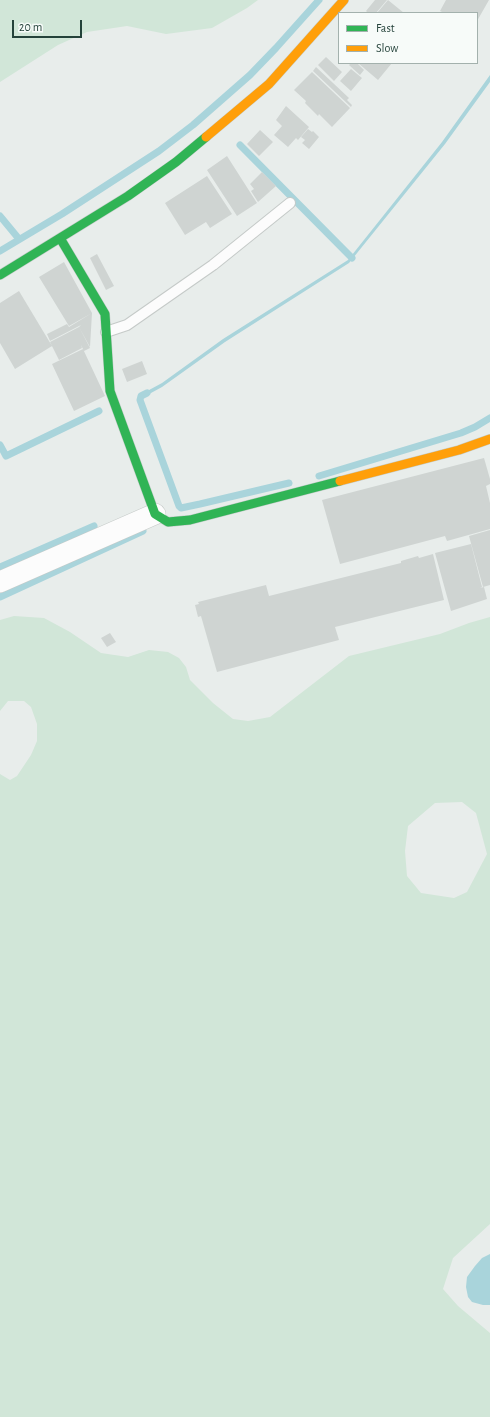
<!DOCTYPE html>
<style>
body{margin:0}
#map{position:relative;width:490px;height:1417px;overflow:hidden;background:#e8edeb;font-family:"Alegreya Sans",sans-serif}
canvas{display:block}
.legend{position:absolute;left:338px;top:12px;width:140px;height:52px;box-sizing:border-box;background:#f7fbf9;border:1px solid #a3b1ad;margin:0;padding:5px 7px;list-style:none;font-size:12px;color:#24423a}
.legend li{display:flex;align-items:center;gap:8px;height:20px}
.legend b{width:20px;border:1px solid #a3b1ad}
.scale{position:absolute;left:12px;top:20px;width:70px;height:18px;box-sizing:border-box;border:2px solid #24423a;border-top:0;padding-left:5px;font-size:12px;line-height:14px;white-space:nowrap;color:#24423a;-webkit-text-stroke:3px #f7fbf9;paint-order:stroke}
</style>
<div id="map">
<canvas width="490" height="1417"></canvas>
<ul class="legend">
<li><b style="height:5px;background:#30b455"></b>Fast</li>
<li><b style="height:5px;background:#ff9f0a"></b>Slow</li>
</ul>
<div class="scale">20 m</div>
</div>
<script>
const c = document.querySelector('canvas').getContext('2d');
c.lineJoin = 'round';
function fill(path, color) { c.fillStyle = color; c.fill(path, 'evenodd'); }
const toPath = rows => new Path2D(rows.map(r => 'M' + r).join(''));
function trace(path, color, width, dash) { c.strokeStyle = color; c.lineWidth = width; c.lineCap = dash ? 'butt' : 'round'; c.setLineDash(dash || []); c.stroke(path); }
const green = toPath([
 [0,0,258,0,247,8,212,28,166,34,127,26,87,32,58,45,0,82],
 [14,616,44,618,70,632,101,653,128,657,149,650,168,652,179,658,186,667,190,680,213,703,233,719,248,721,270,717,349,656,440,634,469,623,490,617,490,1224,453,1258,443,1289,458,1306,490,1333,490,1417,0,1417,0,774,10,780,17,776,31,755,37,741,37,724,31,707,24,701,8,701,0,711,0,620],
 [462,802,476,813,487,854,467,892,454,898,421,893,407,876,405,851,408,826,435,803]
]);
const water = toPath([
 [490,75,490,82,445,144,349,263,225,342,162,387,140,399,138,396,162,383,223,339,348,260,442,142],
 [490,1254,490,1305,483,1305,472,1302,468,1297,466,1287,467,1277,475,1266,482,1258]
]);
const stream = toPath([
 [240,145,352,258],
 [0,216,19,239],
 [0,251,62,214,159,151,193,125,250,75,276,48,319,0],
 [147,393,141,396,140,400,179,506,181,508,200,504,289,483],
 [0,445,6,456,99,411],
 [319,476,461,433,475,427,490,418],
 [0,567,94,526],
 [0,597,143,531]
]);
const building = toPath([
 [375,0,387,0,376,13,368,13,366,11],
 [388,0,404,13,377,13],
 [446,0,489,0,477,21,477,13,444,13,440,11],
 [326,57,342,72,334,81,318,65],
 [351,63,357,63,364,70,360,75,349,65],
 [358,63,392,63,378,80],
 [316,67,349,98,347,100,352,105,351,107,313,71],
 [351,69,362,78,351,91,340,81],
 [312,72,350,108,332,127,319,114,318,116,305,103,306,101,294,90],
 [286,106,309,127,298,140,296,138,288,147,274,135,282,126,276,120],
 [308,129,312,132,313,131,319,137,309,149,302,143,305,140,301,137],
 [260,130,273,142,259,156,247,144],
 [227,156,257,203,237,216,207,170],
 [262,172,276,186,258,202,251,191,254,189,250,184],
 [207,176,232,214,210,228,206,222,185,235,165,203],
 [97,254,114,286,106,290,90,258],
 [64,262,92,313,69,326,39,277],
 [19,291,52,346,15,369,0,343,0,303],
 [92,313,90,347,79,327,81,325,50,341,47,334,67,324,69,327],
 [79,327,90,348,84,351,81,345,82,348,59,360,50,342],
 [83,349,105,396,74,411,52,364],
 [142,361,147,374,127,382,122,369],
 [484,458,490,479,490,484,486,486,490,503,490,529,447,541,445,536,340,564,322,500],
 [490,530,490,585,483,587,469,536],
 [471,544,482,587,480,588,484,587,487,599,451,611,435,553],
 [433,554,444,600,335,627,339,640,217,672,201,616,198,617,195,605,199,604,198,602,266,585,269,596,401,563,401,561,418,556,419,558],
 [110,633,116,642,107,647,101,638]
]);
const lane = toPath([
 [106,332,127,325,213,265,290,203]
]);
const street = toPath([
 [0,582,155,514]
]);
const fast = toPath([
 [60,238,105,314,110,391,155,514,168,522,190,520,340,481],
 [0,275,128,196,176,162,206,137]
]);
const slow = toPath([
 [206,137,269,84,344,0],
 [340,481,459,450,490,439]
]);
fill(green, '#d1e6d8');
fill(water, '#a9d4db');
trace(stream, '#a9d4db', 7);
fill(building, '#cfd4d2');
trace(lane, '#c5cac8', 12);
trace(street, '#c5cac8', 22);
trace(fast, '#c3cbc8', 10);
trace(slow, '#c3cbc8', 10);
trace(lane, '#fcfcfc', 10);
trace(street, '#fcfcfc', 21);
trace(fast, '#30b455', 9);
trace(slow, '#ff9f0a', 9);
</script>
